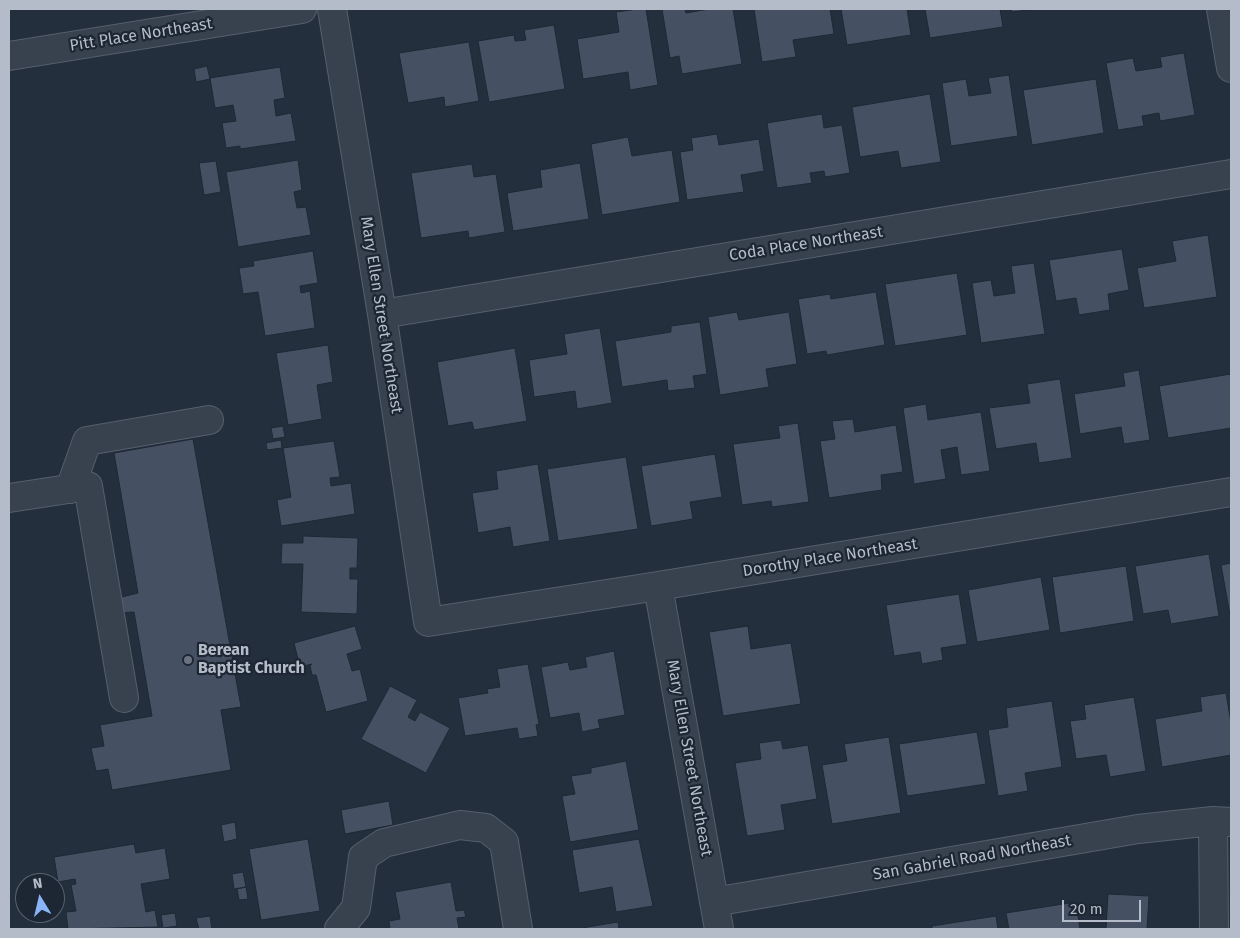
<!DOCTYPE html>
<style>
body{margin:0}
#map{position:relative;width:1240px;height:938px;overflow:hidden;background:#242f3e;font-family:"Fira Sans",sans-serif}
canvas{display:block}
.frame{position:absolute;inset:0;border:10px solid #b4bcc9;pointer-events:none}
.north{position:absolute;left:15px;top:873px;width:50px;height:50px;box-sizing:border-box;background:#1d2633;border:1px solid #59626f;border-radius:50%;rotate:351deg;font-size:14px;font-weight:700;line-height:20px;text-align:center;color:#b4bcc9}
.north::after{content:'';display:block;margin:auto;width:18px;height:22px;background:#8ab4f8;clip-path:polygon(50% 0,100% 100%,50% 72%,0 100%)}
.scale{position:absolute;left:1062px;top:900px;width:79px;height:22px;box-sizing:border-box;border:2px solid #b4bcc9;border-top:0;padding-left:6px;font-size:15px;line-height:18px;white-space:nowrap;color:#b4bcc9;-webkit-text-stroke:4px #1d2633;paint-order:stroke}
</style>
<div id="map">
<canvas width="1240" height="938"></canvas>
<div class="frame"></div>
<div class="north">N</div>
<div class="scale">20 m</div>
</div>
<script>
const c = document.querySelector('canvas').getContext('2d');
c.lineJoin = 'round';
function fill(path, color) { c.fillStyle = color; c.fill(path, 'evenodd'); }
const toPath = rows => new Path2D(rows.map(r => 'M' + r).join(''));
function trace(path, color, width, dash) { c.strokeStyle = color; c.lineWidth = width; c.lineCap = dash ? 'butt' : 'round'; c.setLineDash(dash || []); c.stroke(path); }
function write(font, color, halo, rows, align = 'center') {
  c.font = font + ' "Fira Sans",sans-serif'; c.lineWidth = 4.5; c.setLineDash([]); c.textBaseline = 'middle'; c.strokeStyle = halo; c.fillStyle = color; for (const [text, x, y, turn = 0] of rows) {
    c.save(); c.translate(x, y); c.rotate((+turn || 0) * Math.PI / 180); c.textAlign = isNaN(turn) ? turn : align; if (halo) c.strokeText(text, 0, 0); c.fillText(text, 0, 0); c.restore();
  }
}
const building = toPath([
 [638,9,646,9,658,85,630,90,628,72,583,79,577,39,619,32,616,12,638,9],
 [662,9,685,9,686,13,709,9,733,9,742,64,682,74,679,56,670,58,662,9],
 [754,9,830,9,834,34,793,40,796,57,762,62,754,9],
 [841,9,907,9,911,35,847,45,841,9],
 [925,9,1000,9,1003,27,930,38,925,9],
 [1011,9,1035,9,1012,12,1011,9],
 [554,25,565,89,489,102,478,41,514,35,515,41,526,40,524,30,554,25],
 [469,42,479,101,445,107,444,97,408,103,399,53,469,42],
 [1184,53,1195,115,1160,121,1159,113,1142,116,1144,126,1118,130,1106,63,1133,58,1136,71,1162,67,1160,57,1184,53],
 [207,66,210,79,196,82,194,69,207,66],
 [280,67,285,98,274,100,276,116,291,113,296,141,240,149,240,146,226,148,222,123,236,121,233,105,215,108,210,78,280,67],
 [1009,75,1018,136,951,146,942,83,966,79,969,96,991,93,988,78,1009,75],
 [1096,79,1104,133,1032,145,1023,90,1096,79],
 [930,94,941,162,901,168,898,151,860,157,852,107,930,94],
 [822,114,824,128,842,125,850,173,825,177,824,171,810,173,812,183,777,188,767,123,822,114],
 [717,134,719,145,759,139,764,171,741,175,744,192,687,200,680,152,693,150,691,138,717,134],
 [628,137,632,156,672,150,680,202,602,215,591,144,628,137],
 [298,160,302,190,294,192,297,208,306,207,311,235,238,247,226,172,298,160],
 [216,161,221,192,204,195,199,163,216,161],
 [580,163,589,219,513,231,507,193,542,187,540,170,580,163],
 [472,164,474,177,496,174,505,232,469,238,468,231,421,238,411,173,472,164],
 [1208,235,1217,297,1144,308,1137,268,1176,261,1172,241,1208,235],
 [1122,249,1129,290,1108,294,1110,310,1079,315,1076,298,1056,301,1049,260,1122,249],
 [313,251,318,283,300,286,301,293,310,291,315,328,265,336,258,292,243,294,239,268,254,266,253,261,313,251],
 [1034,263,1045,334,981,343,972,283,991,280,994,296,1015,293,1011,266,1034,263],
 [957,273,967,335,895,346,885,284,957,273],
 [876,292,885,345,827,355,826,351,807,354,798,299,830,294,831,299,876,292],
 [737,312,739,320,789,312,797,364,766,369,769,387,720,395,708,317,737,312],
 [700,322,707,374,693,376,695,388,668,391,667,380,622,387,615,341,671,332,671,326,700,322],
 [600,328,612,403,577,409,575,391,534,397,529,360,567,354,564,334,600,328],
 [328,345,333,382,317,385,322,419,288,425,276,353,328,345],
 [515,348,527,421,474,430,472,422,448,426,437,362,515,348],
 [1139,370,1150,440,1124,444,1121,427,1080,434,1074,394,1125,386,1123,373,1139,370],
 [1231,374,1231,428,1168,438,1159,386,1231,374],
 [1060,379,1072,458,1039,463,1036,443,996,449,989,408,1030,403,1027,384,1060,379],
 [926,404,928,420,981,412,990,471,961,475,957,447,941,450,946,479,914,484,903,408,926,404],
 [853,419,855,432,896,425,903,472,881,475,882,490,829,498,820,441,835,439,832,421,853,419],
 [798,423,809,502,772,507,771,501,742,505,733,444,780,438,778,426,798,423],
 [283,426,285,437,273,439,271,428,283,426],
 [193,439,241,707,221,710,231,770,112,790,108,769,96,771,91,748,104,746,100,725,152,716,134,612,116,613,114,599,138,593,114,453,193,439],
 [281,440,282,448,267,450,266,443,281,440],
 [334,441,340,477,330,478,331,486,351,483,355,514,281,526,277,500,291,497,283,448,334,441],
 [715,454,722,497,690,502,693,519,651,526,641,466,715,454],
 [626,457,638,529,558,541,547,469,626,457],
 [538,464,550,541,513,547,510,527,478,533,472,493,498,489,496,471,538,464],
 [303,536,358,538,357,568,350,568,350,579,358,579,357,614,301,612,303,564,281,564,282,543,303,543,303,536],
 [1209,554,1219,616,1171,624,1168,610,1143,614,1135,566,1209,554],
 [1231,563,1231,620,1221,565,1231,563],
 [1126,566,1134,621,1060,633,1052,577,1126,566],
 [1041,577,1050,630,977,642,968,590,1041,577],
 [959,594,967,644,941,648,943,660,922,664,920,652,894,656,886,605,959,594],
 [355,626,362,649,347,654,352,671,360,669,368,701,326,712,316,675,312,675,310,666,312,664,300,667,294,643,355,626],
 [748,626,751,649,791,643,801,704,723,716,709,632,748,626],
 [614,651,625,715,598,720,600,728,582,732,579,713,550,718,541,667,568,662,570,670,587,667,585,657,614,651],
 [528,664,539,724,536,725,538,736,519,739,517,728,465,736,458,698,488,693,487,689,500,687,497,669,528,664],
 [390,686,417,700,408,717,415,721,420,712,450,728,426,773,361,739,390,686],
 [1226,693,1231,723,1231,755,1162,767,1155,719,1202,711,1200,697,1226,693],
 [1134,697,1146,771,1110,777,1106,755,1076,759,1070,721,1086,719,1084,705,1134,697],
 [1052,701,1062,767,1025,773,1028,791,998,796,988,730,1008,727,1006,708,1052,701],
 [977,732,986,784,907,796,899,744,977,732],
 [889,737,901,813,832,824,822,765,847,761,844,744,889,737],
 [781,740,783,749,808,745,817,799,781,805,785,830,747,836,735,763,761,759,759,743,781,740],
 [626,761,639,830,570,842,562,796,575,794,571,776,591,773,591,768,626,761],
 [389,801,393,825,345,834,341,810,389,801],
 [235,822,237,839,224,842,221,825,235,822],
 [308,839,320,911,261,920,249,849,308,839],
 [639,839,653,906,616,912,612,887,579,893,572,850,639,839],
 [134,844,136,853,165,848,170,879,141,884,146,912,155,910,158,927,68,929,66,912,76,911,71,885,76,884,75,879,58,882,54,857,134,844],
 [243,872,246,887,234,889,232,874,243,872],
 [451,882,456,911,464,910,466,917,457,918,459,929,390,929,389,921,400,919,395,892,451,882],
 [246,887,248,899,239,900,237,889,246,887],
 [1108,894,1149,896,1147,929,1106,929,1108,894],
 [1076,902,1080,929,1009,929,1006,913,1076,902],
 [175,913,177,926,163,928,161,915,175,913],
 [210,916,212,929,199,929,196,918,210,916],
 [996,916,998,929,932,929,932,926,996,916],
 [618,922,619,929,583,929,582,928,618,922]
]);
const minor = toPath([
 [332,9,382,314,428,622,658,586,1231,492],
 [1221,9,1231,68],
 [9,56,302,9],
 [382,314,1231,174],
 [70,489,87,441,209,420],
 [9,498,88,486,124,698],
 [658,586,719,929],
 [1213,821,1214,929],
 [714,902,1138,829,1213,821,1231,822],
 [339,929,356,908,363,857,384,843,460,825,486,828,504,842,518,929]
]);
const markers = [
 [188,660,5,"#6b7280"]
];
const streetNames = [
 ["Pitt Place Northeast",141,35,-9],
 ["Coda Place Northeast",806,244,-9],
 ["Mary Ellen Street Northeast",381,315,81],
 ["Dorothy Place Northeast",830,558,-9],
 ["Mary Ellen Street Northeast",689,758,80],
 ["San Gabriel Road Northeast",972,858,-10]
];
const poiNames = [
 ["Berean",198,651],
 ["Baptist Church",198,669]
];
fill(building, '#455162');
trace(building, '#1f2835', 1);
trace(minor, '#565f6c', 30);
trace(minor, '#38414e', 28);
for (const [x, y, r, color] of markers) { const dot = new Path2D(); dot.arc(x, y, r, 0, 2 * Math.PI); c.fillStyle = color; c.fill(dot); trace(dot, '#1d2633', 2); }
write('16px', '#b4bcc9', '#1d2633', streetNames);
write('bold 16px', '#b4bcc9', '#1d2633', poiNames, 'left');
</script>
